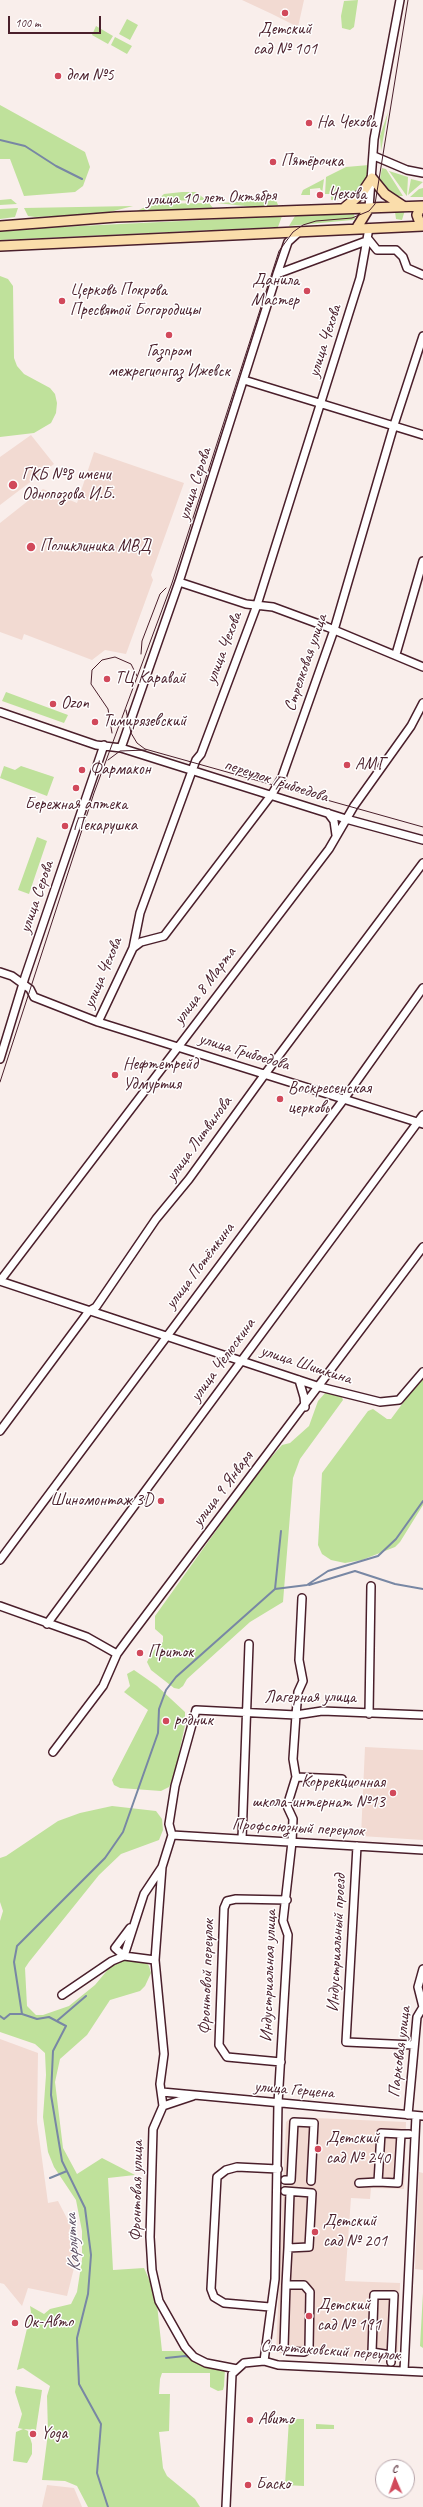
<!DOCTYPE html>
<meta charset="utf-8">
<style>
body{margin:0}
#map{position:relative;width:423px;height:2507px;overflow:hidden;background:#f9eeeb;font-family:Caveat,sans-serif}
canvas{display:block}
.north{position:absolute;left:375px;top:2459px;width:40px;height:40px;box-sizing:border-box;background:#fff;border:1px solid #b7a5aa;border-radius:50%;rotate:358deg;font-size:11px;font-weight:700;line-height:16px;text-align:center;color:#4a1f2b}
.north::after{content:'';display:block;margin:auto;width:14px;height:18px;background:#d1495b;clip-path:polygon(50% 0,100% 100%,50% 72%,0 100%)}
.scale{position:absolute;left:8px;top:16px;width:93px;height:18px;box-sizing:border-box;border:2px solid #4a1f2b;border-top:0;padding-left:5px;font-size:12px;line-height:14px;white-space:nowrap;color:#4a1f2b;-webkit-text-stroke:3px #fff;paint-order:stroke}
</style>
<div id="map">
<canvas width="423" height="2507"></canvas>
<div class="north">С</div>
<div class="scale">100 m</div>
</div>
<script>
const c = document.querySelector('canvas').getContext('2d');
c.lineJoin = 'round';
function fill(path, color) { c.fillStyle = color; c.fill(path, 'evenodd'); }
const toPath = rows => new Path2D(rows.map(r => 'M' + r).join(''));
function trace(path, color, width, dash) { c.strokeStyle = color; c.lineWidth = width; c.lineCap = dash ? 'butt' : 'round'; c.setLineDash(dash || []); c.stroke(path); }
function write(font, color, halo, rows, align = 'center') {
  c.font = font + ' Caveat,sans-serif'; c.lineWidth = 3; c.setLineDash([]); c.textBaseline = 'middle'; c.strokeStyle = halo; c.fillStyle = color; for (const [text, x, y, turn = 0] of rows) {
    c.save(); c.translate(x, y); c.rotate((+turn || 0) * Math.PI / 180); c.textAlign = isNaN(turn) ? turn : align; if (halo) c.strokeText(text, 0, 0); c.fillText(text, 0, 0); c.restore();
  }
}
const built = toPath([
 [242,0,304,0,298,27,272,14],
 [31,435,54,464,0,505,0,457],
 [94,452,184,483,151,575,153,580,126,654,105,650,92,660,24,634,22,640,0,632,0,523,43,489,77,503],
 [365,1747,423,1750,423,1840,361,1836],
 [0,2039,38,2053,37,2122,48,2203,58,2201,74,2232,75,2264,67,2296,28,2288,22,2306,4,2284,0,2283],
 [292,2117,406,2122,404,2189,371,2188,370,2199,351,2198,345,2281,400,2283,398,2359,276,2353,286,2122],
 [419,2172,423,2173,423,2270,415,2269],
 [47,2485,74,2488,82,2507,42,2507]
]);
const green = toPath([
 [358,0,354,27,350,30,342,28,341,16,344,1],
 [127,19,138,25,130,40,119,34],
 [96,26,113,36,108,44,92,35],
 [115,37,132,46,127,54,111,45],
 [0,105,85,152,90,167,83,186,75,192,24,196,10,159,0,159],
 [388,112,381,151,380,136],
 [369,165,366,180,356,192,336,200,331,200,331,194,325,194,326,177,346,167],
 [382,168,386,169,403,196,396,196,379,184],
 [389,171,408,177,407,196,406,195],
 [324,179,322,194,320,188,310,189,310,195,301,195,303,190],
 [411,179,423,182,408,195],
 [423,188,423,197,410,197,419,189],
 [182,192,196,192,206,200,156,201,164,194],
 [11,199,17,204,0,205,0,200],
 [276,200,278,205,254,207,217,203],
 [209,203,213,208,135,212,151,204],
 [133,206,102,214,35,217,28,216,24,208],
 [18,208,15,217,0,219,0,209],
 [405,210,402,220,396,219,395,212],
 [354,214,355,219,352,220,289,226,295,216],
 [282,216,278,227,0,240,0,230],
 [0,276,8,279,13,286,14,358,17,366,24,374,50,388,55,394,57,403,56,413,51,423,34,433,0,437],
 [6,692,68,715,64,723,2,701],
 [4,766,15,770,21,766,54,777,47,796,0,778],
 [37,837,47,841,29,894,18,890],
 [423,1376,423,1505,400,1542,395,1547,362,1560,345,1563,331,1560,322,1554,318,1545,322,1473,368,1411,373,1409,387,1419,391,1419],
 [326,1392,341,1395,343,1400,300,1459,293,1478,283,1602,250,1622,187,1679,183,1686,179,1689,174,1688,151,1670,147,1662,152,1652,163,1642,163,1636,155,1629,155,1616,258,1472,282,1445,290,1443,309,1426,318,1401],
 [134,1670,157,1686,185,1712,185,1725,174,1777,169,1787,161,1791,120,1788,114,1785,112,1780,148,1710,124,1692,130,1686,127,1674],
 [112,1806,156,1811,162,1819,163,1830,159,1840,121,1854,99,1875,29,1962,25,1968,27,2006,36,2015,43,2015,69,2006,95,1985,110,1967,129,1957,144,1960,149,1966,151,1973,145,1986,140,1991,110,2000,87,2035,60,2059,55,2082,63,2148,77,2174,102,2158,135,2175,108,2178,113,2270,144,2268,156,2295,162,2351,187,2351,225,2369,224,2386,223,2390,218,2391,210,2387,210,2373,162,2373,160,2379,159,2394,170,2394,169,2431,159,2432,163,2468,167,2476,195,2499,200,2507,88,2507,77,2486,65,2481,42,2480,48,2433,47,2396,50,2386,23,2368,17,2370,31,2312,30,2306,44,2314,50,2309,71,2304,77,2292,82,2260,82,2231,76,2200,54,2167,48,2152,43,2117,46,2075,45,2053,35,2044,0,2032,0,1921,3,1911,0,1902,0,1858,6,1856,58,1821,80,1813],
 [423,2293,423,2348,420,2346],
 [16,2386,42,2390,36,2430,24,2429,28,2431,32,2444,32,2454,27,2463,13,2461,16,2432,23,2429,18,2428,22,2414,15,2392],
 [289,2419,304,2419,304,2486,285,2485],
 [316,2424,334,2425,334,2429,316,2429]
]);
const stream = toPath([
 [0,140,25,146,56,166,82,179],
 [309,1585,355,1571,395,1584,423,1589],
 [275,1589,281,1531],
 [22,2014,14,1962,17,1946,105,1858,123,1832,158,1733,159,1709,166,1690,176,1677,275,1589,307,1585,328,1571,378,1556,396,1539,423,1501],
 [0,2016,4,2019,10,2014,22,2014,37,2019,49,2017,66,2026,53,2051,51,2095,62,2161,85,2208,91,2255,88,2294,77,2338,79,2384,101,2424,97,2473,108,2507],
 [58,2020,86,1996],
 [50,2178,67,2171],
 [166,2358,185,2356,193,2358]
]);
const minor = toPath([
 [374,156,407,170,423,173],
 [369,208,374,139,400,0],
 [369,240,377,250,396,250,403,257,407,268,423,275],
 [277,274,369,240],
 [244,380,423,435],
 [179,582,246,604,273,607,327,627,423,667],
 [396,654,423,561],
 [0,712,96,745,121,748,346,819,423,840],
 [121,748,179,582,277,274,288,242,299,232],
 [328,813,334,821,336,835],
 [133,948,141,942,164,936,272,794,282,777,334,630,394,425,423,336],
 [0,972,12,976,30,989,34,997,98,1022,423,1124],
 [98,1022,133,948,140,913,196,760,201,754,257,605,360,278,369,228],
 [0,1059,25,977,104,745],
 [0,1281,329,849,354,806,411,726,423,703],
 [0,1281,320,1387,380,1402,399,1400,423,1372],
 [299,1380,304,1397,305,1407],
 [0,1431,89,1311,96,1307,156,1219,189,1179,265,1074,423,863],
 [0,1560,344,1099,423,988],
 [0,1606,87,1637,117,1654],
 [47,1624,423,1115],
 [369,1714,371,1586],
 [53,1752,103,1686,117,1654,128,1639,423,1247],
 [296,1777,342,1779],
 [172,1835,162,1867,155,1960,164,2054,160,2084,163,2106,153,2129,150,2237,152,2270,159,2301,185,2347,194,2357,206,2363,237,2369],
 [172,1835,169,1824,175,1786,196,1710,296,1715,322,1711,423,1715],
 [172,1835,423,1850],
 [242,1839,249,1644],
 [357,1846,346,2042,414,2045],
 [130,1928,115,1948,124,1956,155,1960],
 [62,1995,112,1961,124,1956,144,1894,162,1867],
 [281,2062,227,2057,219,2045,224,1908,227,1901,236,1899,287,1900],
 [162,2092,423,2116],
 [163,2106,193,2096],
 [408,2115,417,2017,423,2007,418,1987,423,1969],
 [401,2134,409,2134],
 [285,2180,291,2180,294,2122,314,2123,311,2181],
 [359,2183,378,2182,381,2133,401,2134,398,2183,378,2182],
 [285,2191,312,2193,309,2247,288,2248,290,2192],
 [286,2285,304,2285,310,2292,309,2348,304,2352,287,2351,284,2347,286,2285,288,2248],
 [270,2307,224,2303,214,2297,211,2289,217,2177,226,2170,237,2167,278,2169],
 [264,2361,275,2279,278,2103,288,1935,283,1921,292,1842,293,1819,287,1806,296,1777,293,1759,296,1715,298,1692,303,1681,299,1660,302,1598],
 [391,2362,391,2358,394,2295,374,2295,372,2352,391,2355],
 [404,2371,416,2116],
 [226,2507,232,2374,244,2363,264,2361,278,2365,423,2372]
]);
const major = toPath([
 [343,209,362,193,372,178,385,194,403,206],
 [0,226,116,217,423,206],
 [421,226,417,215,419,210,423,208],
 [356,229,369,208],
 [0,246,423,226]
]);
const tram = toPath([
 [141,654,142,641,160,594,166,588],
 [126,710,131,733,137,743,145,749,423,827],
 [112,733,108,709,91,684,92,670,102,660,115,657,131,664,137,676],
 [108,760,120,751,146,750],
 [0,1082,94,793,172,583,279,251,293,232,303,225,316,221,352,218,369,211,375,204,408,0]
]);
const markers = [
 [285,13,4,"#d1495b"],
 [58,76,4,"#d1495b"],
 [309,123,4,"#d1495b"],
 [273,162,4,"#d1495b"],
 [320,195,4,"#d1495b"],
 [307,291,4,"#d1495b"],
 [62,301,4,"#d1495b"],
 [169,335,4,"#d1495b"],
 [13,485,5,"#d1495b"],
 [31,547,5,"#d1495b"],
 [107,679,4,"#d1495b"],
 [53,704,4,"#d1495b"],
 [95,722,4,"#d1495b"],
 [347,765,4,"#d1495b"],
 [82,770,4,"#d1495b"],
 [76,788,4,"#d1495b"],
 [65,826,4,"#d1495b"],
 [115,1075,4,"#d1495b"],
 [280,1099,4,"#d1495b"],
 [161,1501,4,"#d1495b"],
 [140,1653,4,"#d1495b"],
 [166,1721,4,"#d1495b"],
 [393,1793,4,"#d1495b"],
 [318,2149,4,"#d1495b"],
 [315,2232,4,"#d1495b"],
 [309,2316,4,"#d1495b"],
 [15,2323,4,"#d1495b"],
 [250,2420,4,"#d1495b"],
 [33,2434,4,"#d1495b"],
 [248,2485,4,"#d1495b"]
];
const poiNames = [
 ["Детский",285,30,"center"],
 ["сад № 101",285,50,"center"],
 ["дом №5",66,76],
 ["На Чехова",317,123],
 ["Пятёрочка",281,162],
 ["Чехова",328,195],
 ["Данила",299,281,"right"],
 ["Мастер",299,301,"right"],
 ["Церковь Покрова",70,291],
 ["Пресвятой Богородицы",70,311],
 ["Газпром",169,352,"center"],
 ["межрегионгаз Ижевск",169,372,"center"],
 ["ГКБ №8 имени",22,475],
 ["Однопозова И.Б.",22,495],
 ["Поликлиника МВД",40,547],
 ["ТЦ Каравай",115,679],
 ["Ozon",61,704],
 ["Тимирязевский",103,722],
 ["АМГ",355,765],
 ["Фармакон",90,770],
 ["Бережная аптека",76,805,"center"],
 ["Пекарушка",73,826],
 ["Нефтетрейд",123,1065],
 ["Удмуртия",123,1085],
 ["Воскресенская",288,1089],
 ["церковь",288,1109],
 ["Шиномонтаж 3D",153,1501,"right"],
 ["Приток",148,1653],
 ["родник",174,1721],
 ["Коррекционная",385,1783,"right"],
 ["школа-интернат №13",385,1803,"right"],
 ["Детский",326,2139],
 ["сад № 240",326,2159],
 ["Детский",323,2222],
 ["сад № 201",323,2242],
 ["Детский",317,2306],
 ["сад № 191",317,2326],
 ["Ок-Авто",23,2323],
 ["Авито",258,2420],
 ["Yoga",41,2434],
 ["Баско",256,2485]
];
const streetNames = [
 ["улица 10 лет Октября",211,198,-2],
 ["улица Чехова",325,341,-72],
 ["улица Серова",195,484,-72],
 ["улица Чехова",224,648,-69],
 ["Стрелковая улица",306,663,-71],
 ["переулок Грибоедова",276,781,18],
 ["улица Серова",37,897,-71],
 ["улица Чехова",103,973,-67],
 ["улица 8 Марта",205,986,-53],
 ["улица Грибоедова",244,1052,17],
 ["улица Литвинова",199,1139,-54],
 ["улица Потёмкина",200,1266,-53],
 ["улица Челюскина",223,1360,-54],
 ["улица Шишкина",306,1365,18],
 ["улица 9 Января",223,1489,-53],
 ["Лагерная улица",310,1698],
 ["Профсоюзный переулок",298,1828,3],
 ["Индустриальный проезд",337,1943,-87],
 ["Индустриальная улица",269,1976,-88],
 ["Фронтовой переулок",207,1977,-88],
 ["Парковая улица",400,2052,-83],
 ["улица Герцена",294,2090,5],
 ["Фронтовая улица",137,2191,-89],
 ["Спартаковский переулок",330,2351,4]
];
const waterNames = [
 ["Карлутка",73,2243,-94]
];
fill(built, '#f2dad2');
fill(green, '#bfe19b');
trace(stream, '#7887a4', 2);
trace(minor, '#4a1f2b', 10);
trace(major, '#4a1f2b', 12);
trace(minor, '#fff', 7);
trace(major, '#faddab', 9);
trace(tram, '#4a1f2b', 1);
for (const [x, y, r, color] of markers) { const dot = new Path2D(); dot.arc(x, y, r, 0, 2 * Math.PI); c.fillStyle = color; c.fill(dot); trace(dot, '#fff', 1.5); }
write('17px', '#4a1f2b', '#fff', poiNames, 'left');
write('17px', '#4a1f2b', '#fff', streetNames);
write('italic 18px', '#615367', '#fff', waterNames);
</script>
